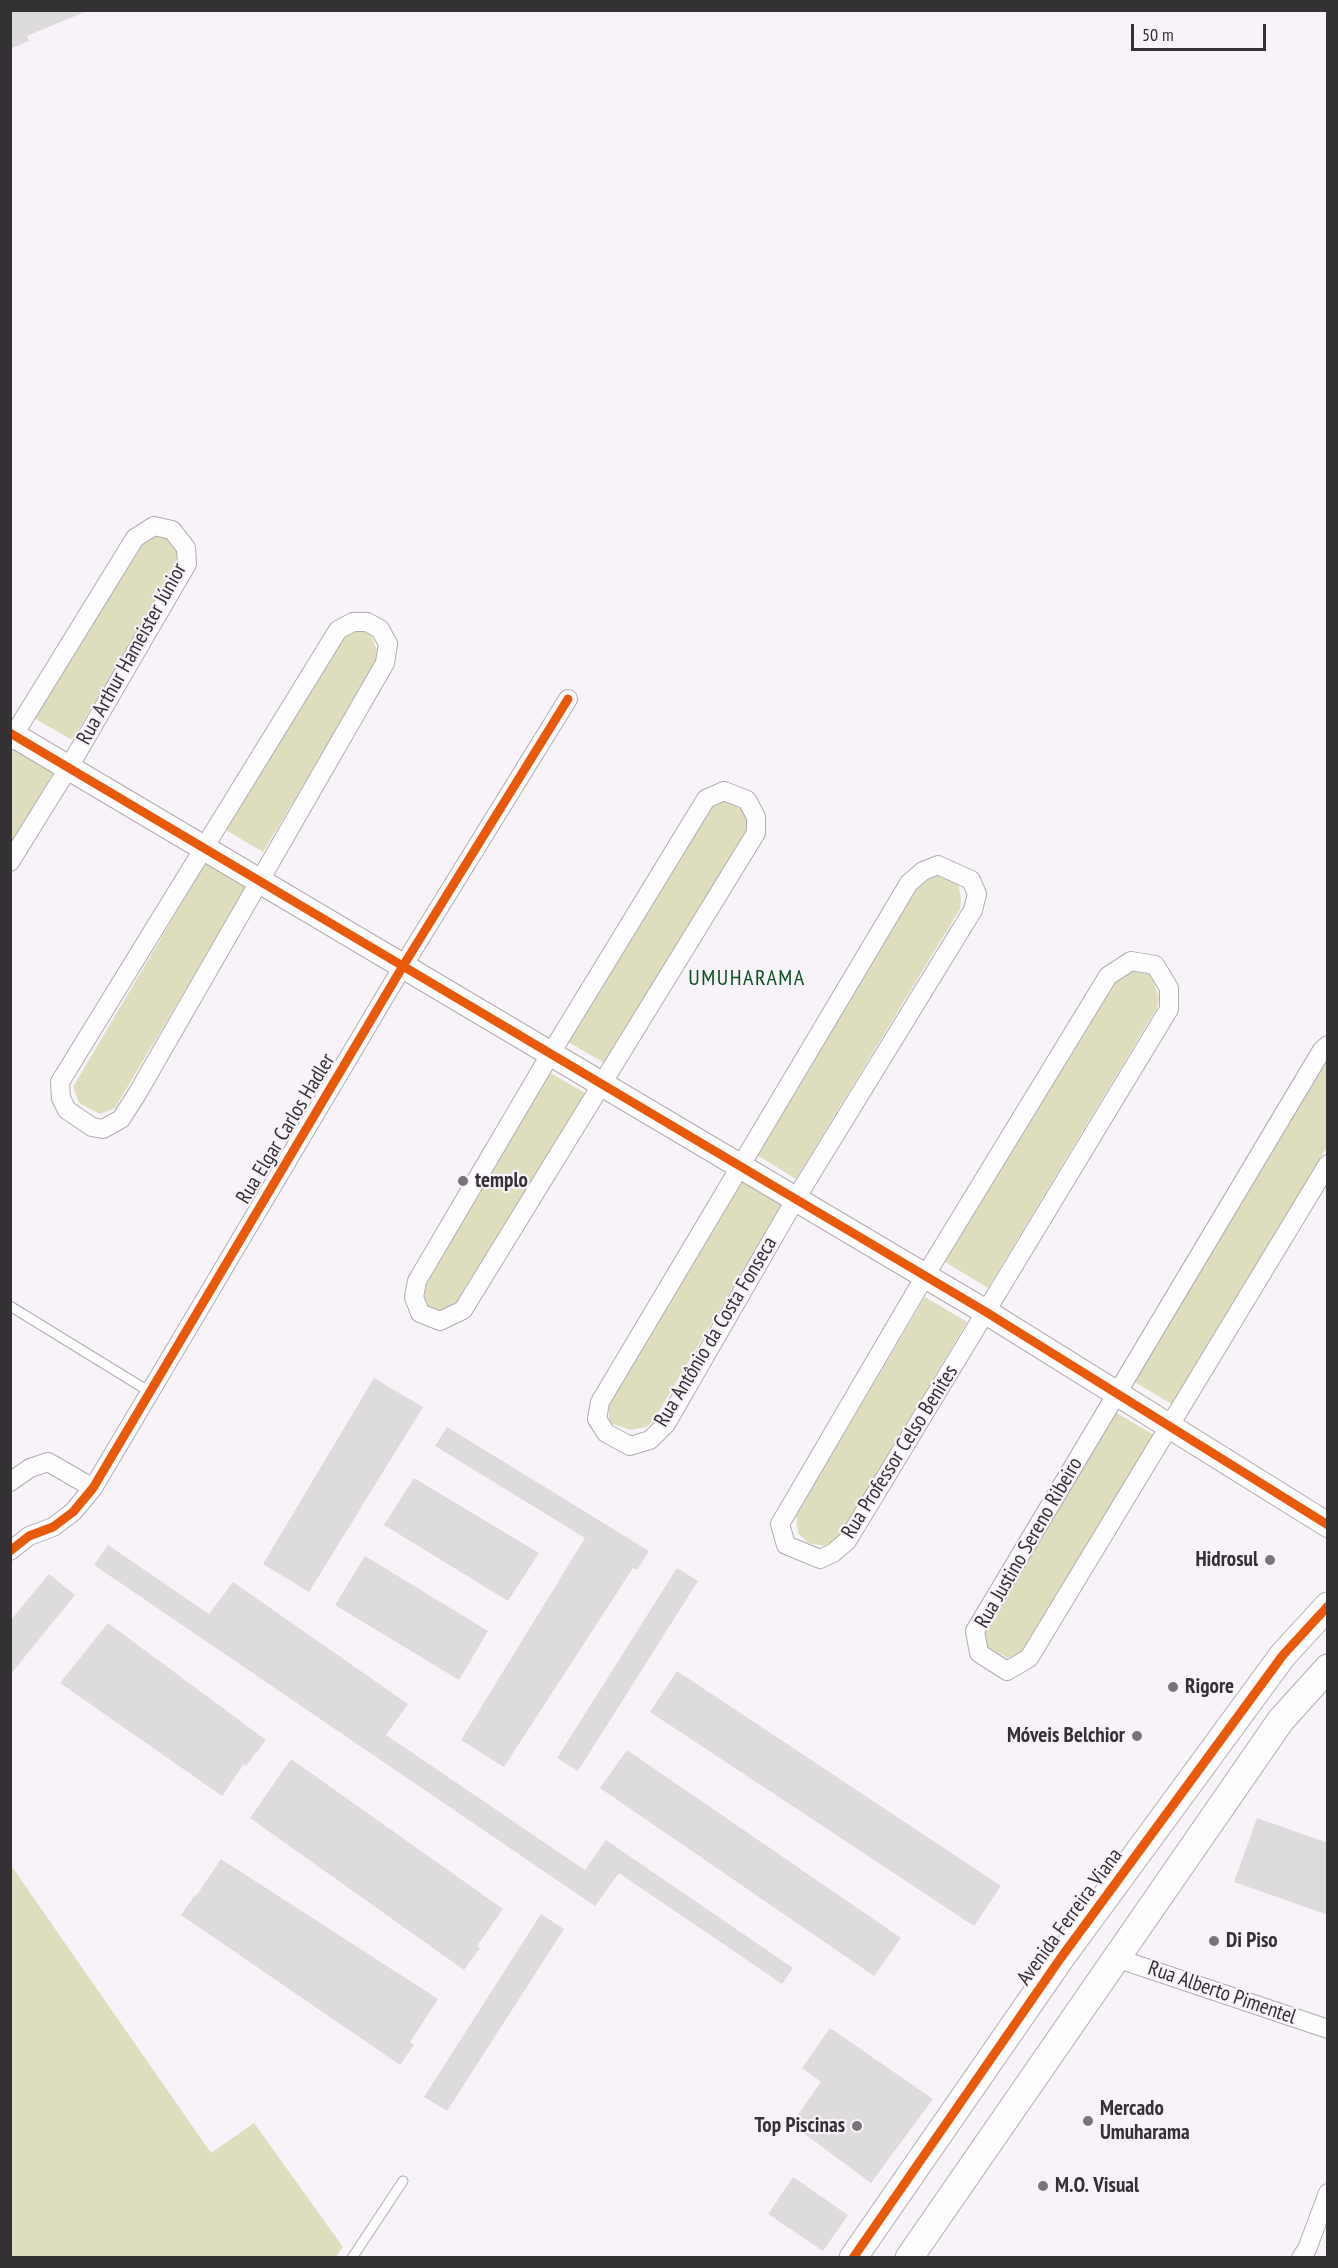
<!DOCTYPE html>
<meta charset="utf-8">
<style>
body{margin:0}
#map{position:relative;width:1338px;height:2268px;overflow:hidden;background:#f7f3f8;font-family:"PT Sans Narrow",sans-serif}
canvas{display:block}
.frame{position:absolute;inset:0;border:12px solid #333134;pointer-events:none}
.scale{position:absolute;left:1131px;top:24px;width:135px;height:27px;box-sizing:border-box;border:3px solid #333134;border-top:0;padding-left:8px;font-size:18px;line-height:21px;white-space:nowrap;color:#333134;-webkit-text-stroke:4px #f8f2f9;paint-order:stroke}
</style>
<div id="map">
<canvas width="1338" height="2268"></canvas>
<div class="frame"></div>
<div class="scale">50 m</div>
</div>
<script>
const c = document.querySelector('canvas').getContext('2d');
c.lineJoin = 'round';
function fill(path, color) { c.fillStyle = color; c.fill(path, 'evenodd'); }
const toPath = rows => new Path2D(rows.map(r => 'M' + r).join(''));
function trace(path, color, width, dash) { c.strokeStyle = color; c.lineWidth = width; c.lineCap = dash ? 'butt' : 'round'; c.setLineDash(dash || []); c.stroke(path); }
function write(font, color, halo, rows, align = 'center') {
  c.font = font + ' "PT Sans Narrow",sans-serif'; c.lineWidth = 4.5; c.setLineDash([]); c.textBaseline = 'middle'; c.strokeStyle = halo; c.fillStyle = color; for (const [text, x, y, turn = 0] of rows) {
    c.save(); c.translate(x, y); c.rotate((+turn || 0) * Math.PI / 180); c.textAlign = isNaN(turn) ? turn : align; if (halo) c.strokeText(text, 0, 0); c.fillText(text, 0, 0); c.restore();
  }
}
const green = toPath([
 [154,534,168,538,177,552,179,562,72,740,34,718,138,544],
 [358,628,371,635,377,650,376,664,263,852,224,829,339,637],
 [13,747,54,771,11,845,10,752],
 [727,798,742,806,750,820,746,836,608,1065,568,1042,711,805],
 [206,862,247,886,115,1108,100,1114,79,1103,73,1087],
 [939,874,958,881,961,900,960,909,796,1179,754,1153,915,887,927,877],
 [1133,968,1151,975,1159,997,1157,1008,988,1288,945,1262,1114,981],
 [1327,1054,1327,1147,1175,1406,1133,1381],
 [547,1071,585,1093,460,1305,440,1314,425,1309,420,1297,423,1281],
 [740,1175,784,1201,655,1418,647,1427,631,1430,610,1423,607,1400],
 [925,1297,967,1322,839,1537,824,1546,808,1543,798,1533,796,1515],
 [1115,1412,1154,1435,1024,1652,1008,1658,986,1646,985,1629],
 [10,1864,211,2153,254,2123,343,2247,336,2257,11,2257]
]);
const building = toPath([
 [10,10,87,10,87,11,27,36,29,41,10,49],
 [374,1378,423,1407,309,1592,263,1564],
 [447,1427,649,1551,637,1570,633,1568,504,1767,461,1740,585,1538,435,1446],
 [414,1478,539,1553,508,1601,384,1525],
 [108,1545,209,1614,233,1582,408,1704,386,1735,585,1870,606,1840,793,1968,782,1984,619,1873,595,1906,94,1565],
 [365,1556,488,1631,459,1680,335,1605],
 [677,1568,698,1581,578,1771,557,1758],
 [49,1574,75,1595,10,1675,10,1621],
 [108,1623,266,1740,246,1766,244,1764,222,1796,60,1683],
 [677,1671,1001,1886,974,1926,650,1712],
 [627,1750,901,1938,874,1976,600,1788],
 [291,1759,503,1909,477,1946,480,1948,464,1970,250,1818],
 [1257,1818,1328,1843,1328,1915,1234,1882],
 [221,1859,438,1999,410,2042,414,2045,400,2065,181,1915,195,1895,196,1896],
 [541,1914,564,1929,447,2111,424,2097],
 [830,2028,933,2099,871,2183,791,2124,821,2082,802,2068],
 [793,2177,848,2215,823,2251,768,2214]
]);
const lane = toPath([
 [10,1306,150,1392],
 [352,2258,403,2181]
]);
const street = toPath([
 [353,622,367,622,380,629,388,644,385,663,137,1094,121,1119,103,1129,92,1127,67,1110,61,1098,60,1082,338,630,353,622],
 [10,741,135,538,154,526,172,530,186,548,187,564,69,767,10,862],
 [724,791,747,800,756,817,756,833,463,1310,440,1321,420,1313,414,1297,417,1281,551,1053,706,799,724,791],
 [938,865,971,880,977,894,973,910,795,1200,666,1424,650,1440,630,1446,606,1433,597,1419,600,1402,909,883,923,871,938,865],
 [1131,961,1155,965,1169,988,1169,1009,847,1541,833,1553,820,1559,786,1545,780,1524,925,1276,1108,976,1131,961],
 [1328,1045,1322,1050,975,1631,979,1653,1007,1671,1029,1658,1328,1164],
 [10,1482,30,1468,48,1462,93,1488],
 [10,1551,29,1536,53,1527,73,1512,93,1488,403,966,568,699],
 [1116,1958,1328,2029],
 [1301,2258,1307,2249,1328,2193]
]);
const secondary = toPath([
 [10,733,986,1312,1328,1525]
]);
const primary = toPath([
 [853,2258,1060,1959,1283,1655,1328,1606],
 [909,2258,1281,1720,1328,1668]
]);
const cycleway = toPath([
 [10,733,986,1312,1328,1525],
 [10,1551,29,1536,53,1527,73,1512,93,1488,403,966,568,699],
 [853,2258,1060,1959,1283,1655,1328,1606]
]);
const markers = [
 [463,1181,6,"#787579"],
 [1270,1560,6,"#787579"],
 [1173,1687,6,"#787579"],
 [1137,1736,6,"#787579"],
 [1214,1941,6,"#787579"],
 [1088,2121,6,"#787579"],
 [857,2126,6,"#787579"],
 [1043,2186,6,"#787579"]
];
const streetNames = [
 ["Rua Arthur Hameister Júnior",132,654,-61],
 ["Rua Elgar Carlos Hadler",286,1129,-59],
 ["Rua Antônio da Costa Fonseca",716,1332,-59],
 ["Rua Professor Celso Benites",900,1452,-58],
 ["Rua Justino Sereno Ribeiro",1029,1543,-60],
 ["Avenida Ferreira Viana",1070,1917,-54],
 ["Rua Alberto Pimentel",1222,1993,19]
];
const poiNames = [
 ["templo",475,1181],
 ["Hidrosul",1258,1560,"right"],
 ["Rigore",1185,1687],
 ["Móveis Belchior",1125,1736,"right"],
 ["Di Piso",1226,1941],
 ["Mercado",1100,2109],
 ["Umuharama",1100,2133],
 ["Top Piscinas",845,2126,"right"],
 ["M.O. Visual",1055,2186]
];
const neighbourhoodNames = [
 ["UMUHARAMA",747,979]
];
fill(green, '#dedebe');
fill(building, '#dedbdc');
trace(lane, '#b0adb1', 11);
trace(street, '#b0adb1', 20);
trace(secondary, '#b0adb1', 26);
trace(primary, '#b0adb1', 29);
trace(lane, '#fefdfe', 9);
trace(street, '#fefdfe', 18);
trace(secondary, '#fefdfe', 24);
trace(primary, '#fefdfe', 27);
trace(cycleway, '#e8590c', 9);
for (const [x, y, r, color] of markers) { const dot = new Path2D(); dot.arc(x, y, r, 0, 2 * Math.PI); c.fillStyle = color; c.fill(dot); trace(dot, '#f8f2f9', 2); }
write('21px', '#333134', '#f8f2f9', streetNames);
write('bold 21px', '#333134', '#f8f2f9', poiNames, 'left');
c.letterSpacing = '1.5px';
write('22px', '#0c5022', '#f8f2f9', neighbourhoodNames);
c.letterSpacing = '0px';
</script>
